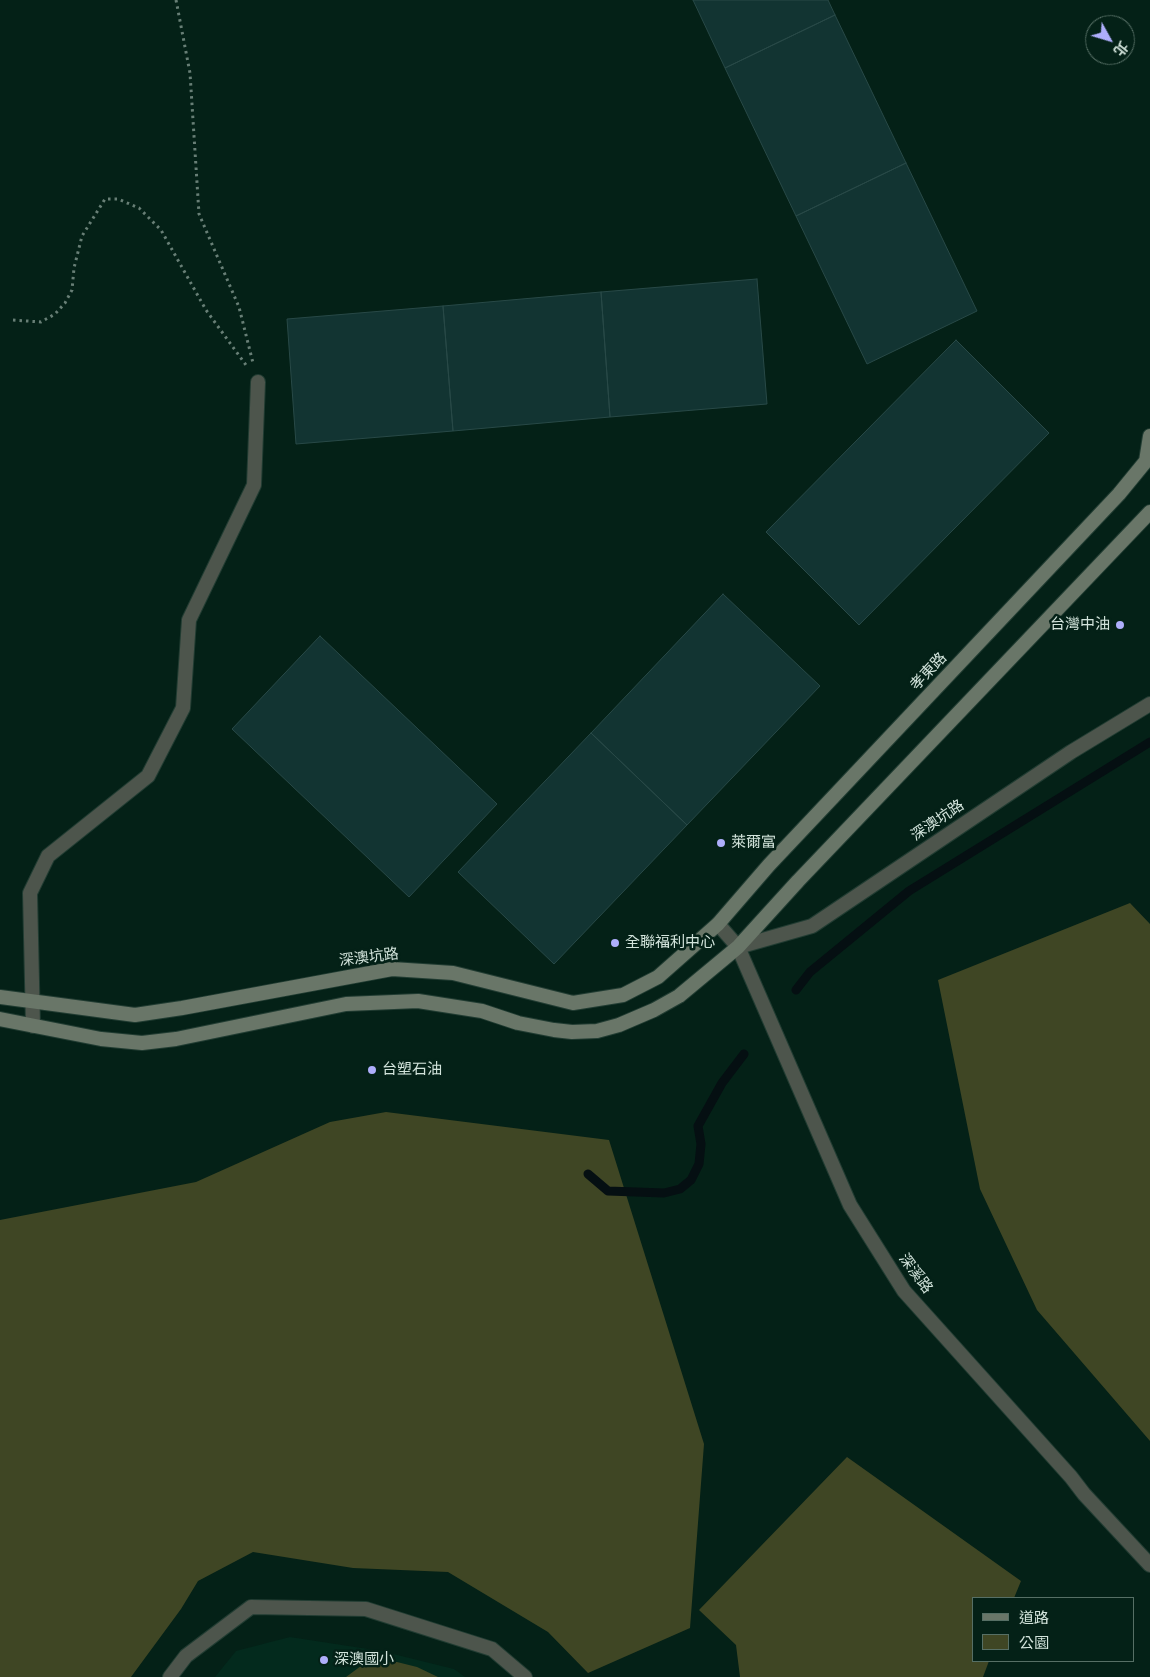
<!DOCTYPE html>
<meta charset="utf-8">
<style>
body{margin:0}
#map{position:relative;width:1150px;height:1677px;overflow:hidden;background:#042117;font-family:"Source Serif 4","Noto Sans TC",serif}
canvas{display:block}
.legend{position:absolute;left:972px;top:1597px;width:162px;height:65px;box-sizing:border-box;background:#042117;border:1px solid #566f65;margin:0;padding:6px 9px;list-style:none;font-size:15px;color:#d2e3db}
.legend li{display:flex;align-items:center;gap:10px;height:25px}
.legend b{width:25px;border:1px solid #566f65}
.north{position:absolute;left:1085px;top:15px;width:50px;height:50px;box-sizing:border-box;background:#042117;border:1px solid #566f65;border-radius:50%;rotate:129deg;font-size:14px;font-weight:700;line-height:20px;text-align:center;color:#d2e3db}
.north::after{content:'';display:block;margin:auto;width:18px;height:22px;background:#aeaefb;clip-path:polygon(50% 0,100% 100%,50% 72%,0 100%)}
</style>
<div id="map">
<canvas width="1150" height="1677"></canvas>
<ul class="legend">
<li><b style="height:6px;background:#697668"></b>道路</li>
<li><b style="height:14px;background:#3f4624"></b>公園</li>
</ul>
<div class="north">北</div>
</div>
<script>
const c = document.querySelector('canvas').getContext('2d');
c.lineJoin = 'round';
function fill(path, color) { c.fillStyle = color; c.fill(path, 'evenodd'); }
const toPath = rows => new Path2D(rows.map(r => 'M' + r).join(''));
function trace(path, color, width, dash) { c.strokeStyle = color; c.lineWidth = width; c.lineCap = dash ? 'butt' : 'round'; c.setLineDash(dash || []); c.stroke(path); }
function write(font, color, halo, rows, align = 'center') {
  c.font = font + ' "Source Serif 4","Noto Sans TC",serif'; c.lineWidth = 5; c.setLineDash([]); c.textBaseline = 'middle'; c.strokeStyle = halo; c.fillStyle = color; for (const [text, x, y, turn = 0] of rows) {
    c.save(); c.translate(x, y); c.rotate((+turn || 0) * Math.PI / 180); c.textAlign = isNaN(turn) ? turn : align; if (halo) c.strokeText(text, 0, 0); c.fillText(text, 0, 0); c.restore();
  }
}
const built = toPath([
 [290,1637,381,1651,454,1669,465,1677,215,1677,236,1651]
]);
const green = toPath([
 [1130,903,1150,924,1150,1441,1037,1310,980,1189,938,980],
 [386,1112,609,1140,704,1444,690,1628,588,1673,548,1632,448,1572,353,1568,253,1552,198,1581,181,1609,131,1677,0,1677,0,1220,196,1182,330,1122],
 [847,1457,1021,1581,1014,1598,974,1598,974,1661,989,1661,983,1677,740,1677,736,1645,699,1610],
 [378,1661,397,1662,417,1667,438,1677,346,1677,361,1666]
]);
const stream = toPath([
 [796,990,810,972,909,891,1150,742],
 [588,1174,608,1191,664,1193,680,1189,691,1180,699,1164,701,1144,698,1126,722,1083,744,1054]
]);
const building = toPath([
 [693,0,828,0,835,15,725,68,693,0],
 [835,15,906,163,796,216,725,68,835,15],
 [906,163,977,311,867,364,796,216,906,163],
 [757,279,767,404,610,417,601,292,757,279],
 [601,292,610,417,453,431,443,306,601,292],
 [443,306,453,431,296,444,287,319,443,306],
 [956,340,1049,433,859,625,766,532,956,340],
 [723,594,820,686,687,825,591,733,723,594],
 [320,636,497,804,409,897,232,729,320,636],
 [591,733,687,825,554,964,458,872,591,733]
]);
const path = toPath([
 [176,0,190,73,199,214,239,307,253,363],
 [13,320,41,322,55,314,65,303,72,290,74,268,82,236,105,199,118,199,139,208,161,230,206,310,246,365]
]);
const service = toPath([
 [33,1026,30,893,48,856,148,776,183,708,189,620,254,485,258,382],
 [170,1677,186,1656,251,1607,366,1609,492,1649,525,1677]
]);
const minor = toPath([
 [738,947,850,1205,904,1291,1071,1477,1084,1494,1150,1565]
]);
const tertiary = toPath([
 [718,924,738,947,812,926,1071,752,1150,704]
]);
const secondary = toPath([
 [0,997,135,1015,182,1008,392,969,453,973,573,1003,623,995,658,977,718,924,769,865,1119,494,1146,461,1150,436],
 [0,1019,101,1039,142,1043,176,1039,346,1004,418,1001,482,1011,518,1023,554,1030,572,1032,597,1031,619,1025,654,1010,679,996,738,947,798,881,1150,512]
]);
const markers = [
 [1120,625,5,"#aeaefb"],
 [721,843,5,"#aeaefb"],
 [615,943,5,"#aeaefb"],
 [372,1070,5,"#aeaefb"],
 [324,1660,5,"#aeaefb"]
];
const poiNames = [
 ["台灣中油",1110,625,"right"],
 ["萊爾富",731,843],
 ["全聯福利中心",625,943],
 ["台塑石油",382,1070],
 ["深澳國小",334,1660]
];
const streetNames = [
 ["孝東路",929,672,-47],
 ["深澳坑路",938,821,-34],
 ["深澳坑路",369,958,-7],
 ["深溪路",915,1274,53]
];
fill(built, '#032a1d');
fill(green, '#3f4624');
trace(stream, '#050f12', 9);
fill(building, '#123432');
trace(building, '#284947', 1);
trace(service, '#213c32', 16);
trace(minor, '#213c32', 16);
trace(tertiary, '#213c32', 16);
trace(secondary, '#213c32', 16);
trace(path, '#687f76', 3, [2.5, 4]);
trace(service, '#4d554c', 14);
trace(minor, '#4d554c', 14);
trace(tertiary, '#4d554c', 14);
trace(secondary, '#697668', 14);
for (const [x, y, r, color] of markers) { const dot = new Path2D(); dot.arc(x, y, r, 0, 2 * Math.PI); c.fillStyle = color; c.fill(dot); trace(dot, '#042117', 2); }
write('15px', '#d2e3db', '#042117', poiNames, 'left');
write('15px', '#d2e3db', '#042117', streetNames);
</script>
